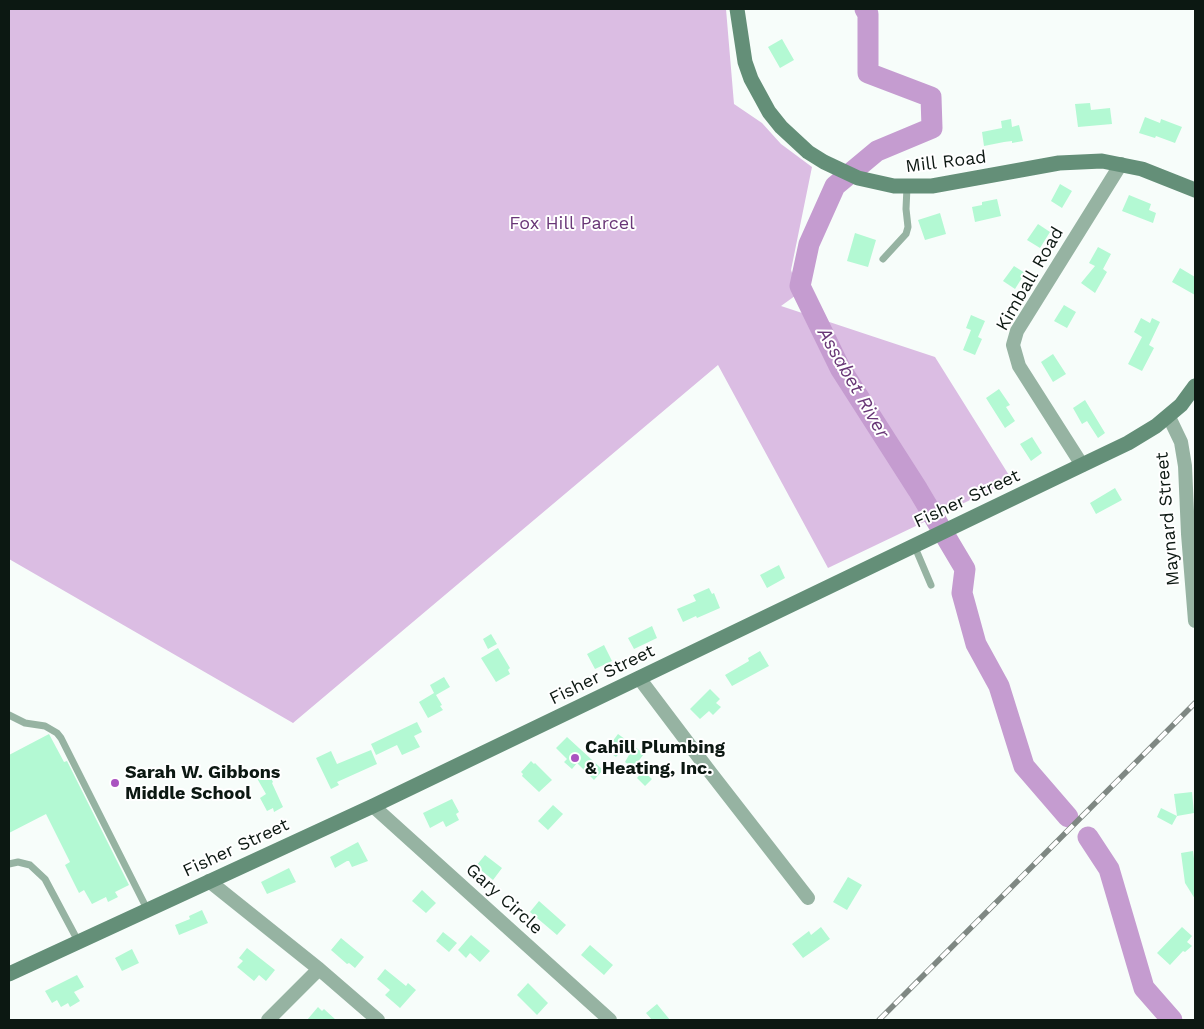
<!DOCTYPE html>
<style>
body{margin:0}
#map{position:relative;width:1204px;height:1029px;overflow:hidden;background:#f7fdfa;font-family:"Work Sans",sans-serif}
canvas{display:block}
.frame{position:absolute;inset:0;border:10px solid #0c1812;pointer-events:none}
</style>
<div id="map">
<canvas width="1204" height="1029"></canvas>
<div class="frame"></div>
</div>
<script>
const c = document.querySelector('canvas').getContext('2d');
c.lineJoin = 'round';
function fill(path, color) { c.fillStyle = color; c.fill(path, 'evenodd'); }
const toPath = rows => new Path2D(rows.map(r => 'M' + r).join(''));
function trace(path, color, width, dash) { c.strokeStyle = color; c.lineWidth = width; c.lineCap = dash ? 'butt' : 'round'; c.setLineDash(dash || []); c.stroke(path); }
function write(font, color, halo, rows, align = 'center') {
  c.font = font + ' "Work Sans",sans-serif'; c.lineWidth = 4; c.setLineDash([]); c.textBaseline = 'middle'; c.strokeStyle = halo; c.fillStyle = color; for (const [text, x, y, turn = 0] of rows) {
    c.save(); c.translate(x, y); c.rotate((+turn || 0) * Math.PI / 180); c.textAlign = isNaN(turn) ? turn : align; if (halo) c.strokeText(text, 0, 0); c.fillText(text, 0, 0); c.restore();
  }
}
const green = toPath([
 [9,9,726,9,734,104,762,123,781,144,812,167,791,270,799,293,781,306,935,357,1012,480,828,568,718,365,293,723,9,559]
]);
const river = toPath([
 [865,9,868,14,868,73,931,97,932,128,877,151,835,186,809,244,800,286,840,368,918,490,965,569,962,593,976,644,999,686,1024,766,1068,817],
 [1088,837,1109,869,1144,988,1172,1020]
]);
const building = toPath([
 [782,39,794,60,780,68,768,47],
 [1090,103,1091,110,1110,108,1112,124,1078,127,1075,104],
 [1145,117,1160,123,1161,119,1182,127,1175,143,1156,136,1155,138,1139,133],
 [1011,119,1012,127,1019,125,1023,141,1012,143,1012,141,1004,142,984,146,982,132,1002,128,1001,121],
 [1060,184,1072,191,1062,208,1051,201],
 [1129,195,1151,204,1149,210,1156,213,1153,223,1122,211],
 [997,199,1001,216,975,222,972,207,982,205,982,202],
 [940,213,946,234,925,240,918,220],
 [1038,224,1050,232,1040,248,1027,240],
 [855,233,876,240,868,267,847,261],
 [1098,247,1111,254,1103,269,1107,272,1095,293,1081,283,1095,266,1089,263],
 [1014,266,1025,273,1015,289,1003,281],
 [1180,268,1195,277,1195,295,1172,282],
 [1064,305,1076,312,1067,328,1054,321],
 [971,315,985,321,978,337,982,339,975,355,963,350,971,330,966,328],
 [1141,318,1150,323,1152,318,1160,322,1149,345,1154,348,1142,371,1128,364,1142,337,1134,332],
 [1053,354,1066,374,1053,382,1041,362],
 [999,389,1010,405,1006,407,1015,421,1005,428,986,398],
 [1085,400,1105,433,1098,438,1087,421,1082,424,1073,408],
 [1032,437,1042,453,1031,461,1020,444],
 [1115,488,1122,500,1096,514,1090,503],
 [779,565,785,578,767,588,760,575],
 [709,588,712,594,714,593,720,608,697,618,696,616,683,622,677,609,696,601,693,595],
 [652,626,657,638,634,649,628,638],
 [491,634,497,644,488,649,483,639],
 [604,645,612,661,595,669,587,654],
 [498,648,510,668,508,670,510,674,496,682,481,658],
 [760,651,769,666,732,686,725,675,749,661,748,658],
 [444,677,450,687,436,695,442,705,440,706,443,710,428,718,419,702,434,693,430,685],
 [710,689,720,699,716,703,721,707,713,715,709,711,700,719,690,709],
 [417,722,422,732,414,736,420,747,402,755,397,745,376,755,371,744],
 [49,734,64,762,67,761,129,885,115,892,118,897,108,902,106,897,92,904,84,890,79,893,65,865,70,862,46,814,9,833,9,755],
 [618,734,629,742,616,757,606,750],
 [567,737,603,770,594,780,577,763,572,769,564,762,567,759,556,748],
 [634,746,644,754,633,768,625,762],
 [371,750,377,764,337,782,339,785,331,789,316,758,331,751,337,764],
 [531,761,534,764,535,763,552,780,539,792,522,776,523,774,521,772],
 [265,767,273,782,272,783,283,807,274,812,273,808,267,811,260,798,266,794,254,773],
 [643,771,652,779,645,786,637,778],
 [1192,792,1194,813,1177,816,1174,794],
 [452,799,459,812,456,814,459,820,446,827,443,821,430,828,423,813],
 [553,805,563,814,548,830,538,821],
 [1161,808,1177,816,1172,825,1157,817],
 [358,842,368,861,352,867,349,861,347,861,335,868,330,857],
 [1193,851,1195,866,1195,899,1185,883,1181,853],
 [485,855,502,868,493,880,476,866],
 [289,868,296,882,267,894,261,882],
 [848,877,862,885,847,910,833,902],
 [422,890,436,903,426,913,412,901],
 [539,901,566,925,557,935,530,912],
 [202,910,208,923,179,935,175,925,190,919,189,916],
 [821,927,830,939,803,958,792,944,809,931,811,935],
 [1182,927,1192,936,1187,942,1192,946,1185,952,1183,951,1170,965,1157,953],
 [443,932,457,943,449,952,436,941],
 [471,935,490,951,480,962,470,953,466,958,458,950],
 [341,938,364,957,355,968,349,963,347,964,331,950],
 [590,945,613,965,604,975,581,955],
 [247,948,275,970,266,981,259,975,254,981,237,967,243,961,239,958],
 [132,949,139,963,122,971,115,958],
 [385,969,406,986,408,983,416,990,400,1008,385,995,390,990,377,979],
 [77,975,84,987,74,992,80,1001,70,1007,68,1003,61,1007,57,1000,52,1003,45,991],
 [528,983,548,1003,537,1015,517,995],
 [657,1004,670,1020,652,1020,646,1013],
 [318,1007,322,1011,324,1009,336,1020,307,1020]
]);
const lane = toPath([
 [883,259,906,234,908,227,906,209,907,187],
 [914,545,931,585],
 [9,715,25,723,45,726,57,733,61,738,147,909],
 [9,864,18,862,30,865,45,879,78,941]
]);
const street = toPath([
 [1169,417,1181,442,1185,466,1188,534,1195,621],
 [1082,465,1019,366,1013,345,1017,331,1121,164],
 [639,678,710,772,808,898],
 [373,806,610,1020],
 [209,881,319,969,378,1020],
 [268,1020,319,969]
]);
const secondary = toPath([
 [737,9,745,62,751,79,769,112,781,127,808,152,824,162,858,178,894,186,932,186,1059,163,1102,161,1142,169,1195,190],
 [9,974,373,806,1082,465,1128,443,1156,426,1181,405,1195,386]
]);
const rail = toPath([
 [879,1020,1195,703]
]);
const markers = [
 [575,758,5,"#aa53c0"],
 [115,783,5,"#aa53c0"]
];
const streetNames = [
 ["Mill Road",946,162,-7],
 ["Kimball Road",1030,279,-60],
 ["Fisher Street",967,499,-25],
 ["Maynard Street",1168,519,-95],
 ["Fisher Street",602,675,-26],
 ["Fisher Street",236,848,-25],
 ["Gary Circle",504,899,42]
];
const parkNames = [
 ["Fox Hill Parcel",572,224]
];
const poiNames = [
 ["Cahill Plumbing",585,748],
 ["& Heating, Inc.",585,769],
 ["Sarah W. Gibbons",125,773],
 ["Middle School",125,794]
];
const waterNames = [
 ["Assabet River",853,383,60]
];
fill(green, '#dbbde3');
trace(river, '#c59cd0', 21);
fill(building, '#b3f9d3');
trace(lane, '#96b3a2', 7);
trace(street, '#96b3a2', 14);
trace(secondary, '#648f78', 15);
trace(rail, '#7f8883', 5.5);
trace(rail, '#fff', 4, [11]);
for (const [x, y, r, color] of markers) { const dot = new Path2D(); dot.arc(x, y, r, 0, 2 * Math.PI); c.fillStyle = color; c.fill(dot); trace(dot, '#fff', 2); }
write('18px', '#0c1812', '#fff', streetNames);
write('18px', '#693677', '#fff', parkNames);
write('bold 18px', '#0c1812', '#fff', poiNames, 'left');
write('italic 19px', '#683676', '#fff', waterNames);
</script>
